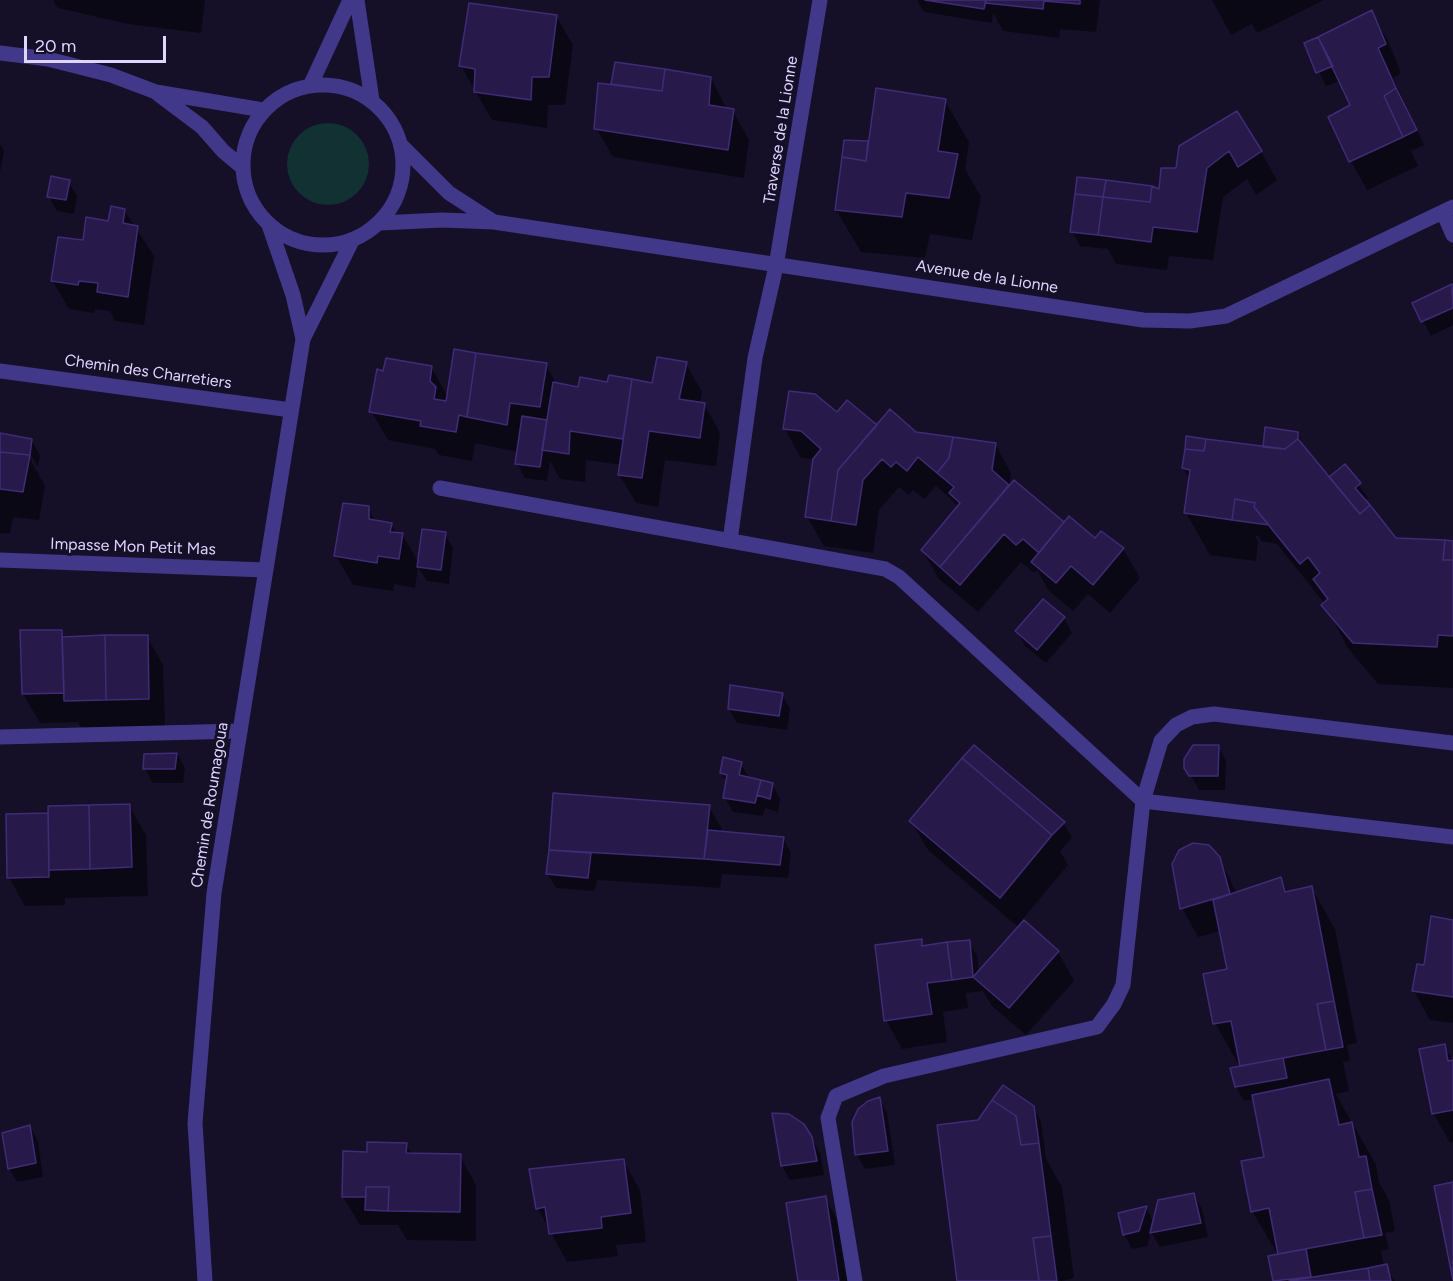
<!DOCTYPE html>
<style>
body{margin:0}
#map{position:relative;width:1453px;height:1281px;overflow:hidden;background:#150f28;font-family:Figtree,sans-serif}
canvas{display:block}
.scale{position:absolute;left:24px;top:36px;width:142px;height:27px;box-sizing:border-box;border:3px solid #ded6ff;border-top:0;padding-left:8px;font-size:18px;line-height:21px;white-space:nowrap;color:#ded6ff;-webkit-text-stroke:4px #150f28;paint-order:stroke}
</style>
<div id="map">
<canvas width="1453" height="1281"></canvas>
<div class="scale">20 m</div>
</div>
<script>
const c = document.querySelector('canvas').getContext('2d');
c.lineJoin = 'round';
function fill(path, color) { c.fillStyle = color; c.fill(path, 'evenodd'); }
const toPath = rows => new Path2D(rows.map(r => 'M' + r).join(''));
function trace(path, color, width, dash) { c.strokeStyle = color; c.lineWidth = width; c.lineCap = dash ? 'butt' : 'round'; c.setLineDash(dash || []); c.stroke(path); }
function write(font, color, halo, rows, align = 'center') {
  c.font = font + ' Figtree,sans-serif'; c.lineWidth = 6; c.setLineDash([]); c.textBaseline = 'middle'; c.strokeStyle = halo; c.fillStyle = color; for (const [text, x, y, turn = 0] of rows) {
    c.save(); c.translate(x, y); c.rotate((+turn || 0) * Math.PI / 180); c.textAlign = isNaN(turn) ? turn : align; if (halo) c.strokeText(text, 0, 0); c.fillText(text, 0, 0); c.restore();
  }
}
const green = toPath([
 '287 164a41 41 0 1 1 82 0a41 41 0 1 1-82 0Z'
]);
const shadow = toPath([
 [53,0,205,0,201,33,128,24,58,8],
 [917,0,1100,0,1096,32,1060,29,1059,38,1003,31,993,13,992,23,924,12],
 [1212,0,1324,0,1257,33,1252,24,1231,35],
 [1371,12,1388,41,1401,73,1393,78,1424,145,1411,151,1418,166,1367,190,1351,161,1352,106,1340,81,1326,86,1306,44],
 [556,16,573,45,565,105,548,105,547,128,492,120,461,66],
 [711,78,727,110,733,111,749,140,744,178,613,157,596,128,614,86,613,84],
 [945,101,969,142,965,169,981,197,972,240,930,234,925,258,861,252,836,210,845,141,867,142,870,146],
 [0,144,4,151,0,172],
 [1181,147,1261,152,1277,180,1256,195,1247,179,1223,197,1213,260,1169,256,1167,270,1116,264,1108,249,1080,246,1072,231,1161,191,1177,170],
 [69,182,77,196,74,214,57,211,49,197],
 [124,210,154,256,144,325,115,321,110,311,95,309,94,313,69,309,52,280],
 [1451,286,1453,325,1431,336,1414,303],
 [686,364,702,392,700,403,704,404,720,433,716,466,665,460,658,507,636,503,619,474,621,465,586,460,585,482,560,479,550,461,547,481,525,478,517,463,518,452,475,443,472,461,439,455,435,449,388,440,371,411,384,373,431,367,448,397,546,365,557,385,579,389,608,384,610,377,653,384],
 [838,414,877,427,995,444,1011,473,1009,487,1014,482,1064,524,1096,540,1101,533,1123,549,1140,578,1110,613,1088,594,1073,611,1049,591,1037,570,1034,573,1021,562,978,612,939,579,922,550,959,507,936,485,924,499,913,490,909,495,899,487,879,510,873,553,824,546,807,517,815,459,801,458,785,429],
 [1298,433,1305,451,1334,485,1345,466,1368,498,1364,501,1395,539,1453,542,1453,688,1378,684,1347,647,1325,604,1277,544,1261,541,1258,536,1255,536,1258,542,1256,561,1210,555,1186,513,1190,480,1183,468,1264,448],
 [0,435,31,440,40,455,38,467,27,448,25,450,45,486,39,520,13,517,10,534,0,533],
 [368,508,376,522,391,524,396,534,402,534,419,563,445,534,453,548,449,584,427,581,418,567,415,588,394,584,393,591,353,585,336,556],
 [1064,618,1072,633,1046,663,1025,646,1017,631],
 [61,631,65,638,147,637,163,665,165,727,82,729,78,722,40,723,23,694],
 [782,695,790,709,787,730,737,723,729,709],
 [1218,746,1226,761,1225,790,1199,790,1186,767],
 [177,754,185,768,183,783,153,783,145,769],
 [741,764,749,778,772,784,780,799,778,812,765,808,763,816,733,812,725,798,727,783,721,773],
 [555,795,709,806,724,833,783,838,791,853,788,878,722,874,720,888,597,880,595,891,556,888,548,874],
 [129,806,146,835,148,896,65,898,65,905,25,906,9,877,7,815,49,814],
 [911,821,1063,823,1072,837,1060,851,1068,865,1017,926,928,850],
 [1219,858,1237,894,1281,879,1288,892,1311,887,1335,929,1357,1043,1347,1045,1350,1061,1343,1062,1349,1091,1336,1094,1376,1165,1379,1182,1389,1200,1395,1231,1385,1233,1389,1249,1381,1251,1384,1266,1395,1281,1275,1281,1270,1257,1278,1255,1252,1211,1266,1159,1254,1099,1244,1101,1236,1087,1240,1067,1215,1023,1229,970,1221,931,1198,937,1182,908],
 [1290,1055,1290,1058,1253,1065,1253,1061],
 [1453,921,1453,1023,1430,1020,1414,991],
 [921,941,924,947,969,941,977,956,979,973,1058,952,1074,981,1026,1035,992,1006,983,991,966,993,968,1008,943,1012,947,1042,902,1049,886,1020],
 [1444,1046,1453,1061,1453,1142,1450,1143,1434,1114],
 [879,1098,887,1113,895,1165,865,1169,856,1154],
 [1033,1107,1041,1122,1046,1159,1062,1187,1074,1278,1062,1281,958,1281,979,1122],
 [774,1115,811,1137,820,1153,824,1175,790,1180,782,1166],
 [30,1127,38,1141,43,1177,17,1182,9,1168],
 [406,1144,412,1155,460,1156,476,1185,476,1241,407,1240,398,1225,360,1225,343,1197,368,1153],
 [623,1161,640,1190,646,1242,616,1245,618,1256,567,1262,538,1209],
 [1194,1195,1202,1209,1208,1237,1160,1247,1151,1232,1147,1246,1132,1249,1124,1234,1146,1208,1154,1223],
 [825,1198,849,1240,856,1281,799,1281]
]);
const building = toPath([
 [925,0,986,0,984,9,925,0],
 [986,0,1080,0,1080,4,1044,1,1043,9,985,3,986,0],
 [469,3,557,15,549,77,532,77,531,100,474,92,475,69,459,66,469,3],
 [1372,10,1386,44,1378,48,1396,88,1384,96,1403,137,1349,162,1328,117,1350,105,1318,37,1372,10],
 [1318,37,1333,66,1316,73,1304,43,1318,37],
 [615,62,665,69,662,91,611,84,615,62],
 [665,69,711,77,709,105,734,109,728,150,594,129,598,83,662,91,665,69],
 [876,88,946,99,938,151,958,154,949,198,906,193,902,217,835,210,842,157,866,161,876,88],
 [1396,88,1417,130,1403,137,1384,96,1396,88],
 [1237,111,1262,151,1238,167,1229,151,1207,168,1197,232,1153,227,1151,242,1098,235,1103,197,1150,202,1152,186,1159,189,1161,168,1176,168,1179,146,1237,111],
 [844,140,868,141,866,161,842,157,844,140],
 [51,176,70,180,66,200,47,197,51,176],
 [1077,177,1106,180,1103,197,1075,194,1077,177],
 [1106,180,1152,186,1150,202,1103,197,1106,180],
 [1075,194,1103,197,1098,235,1070,232,1075,194],
 [111,206,125,209,123,223,138,226,128,297,97,292,98,283,79,281,78,285,51,281,58,237,83,240,86,217,108,221,111,206],
 [1452,284,1453,308,1421,322,1412,303,1452,284],
 [454,349,476,353,467,417,459,415,456,432,420,426,421,421,369,412,377,369,383,371,386,358,432,366,430,381,436,387,434,399,446,401,454,349],
 [476,353,547,363,540,407,510,403,507,425,467,417,476,353],
 [657,357,687,362,679,399,705,403,700,438,649,431,642,478,618,475,632,379,652,383,657,357],
 [609,375,632,379,623,439,570,431,569,454,542,450,553,382,578,387,580,377,607,382,609,375],
 [789,391,815,394,837,412,847,400,877,425,838,470,831,521,805,517,813,459,821,449,801,431,783,429,789,391],
 [890,409,916,432,953,437,949,458,937,473,918,457,907,471,896,462,891,467,882,459,863,480,856,525,831,521,838,470,890,409],
 [522,416,547,420,540,467,515,464,522,416],
 [1265,427,1298,432,1298,439,1285,449,1263,447,1265,427],
 [0,433,32,439,30,455,0,452,0,433],
 [1186,436,1206,439,1204,451,1185,449,1186,436],
 [953,437,996,443,992,470,1009,485,940,567,921,550,960,503,949,493,954,487,937,473,949,458,953,437],
 [1206,439,1285,449,1298,439,1360,514,1370,505,1396,538,1445,540,1443,560,1453,560,1453,636,1438,635,1437,647,1353,643,1321,605,1328,599,1313,579,1320,573,1308,557,1300,564,1254,507,1255,503,1235,499,1232,520,1184,513,1190,470,1182,468,1185,449,1204,451,1206,439],
 [0,452,30,455,23,492,0,489,0,452],
 [1345,464,1361,483,1355,488,1370,505,1360,514,1329,477,1345,464],
 [1014,480,1064,522,1039,553,1023,539,1016,545,1004,534,960,585,940,567,1014,480],
 [1235,499,1255,503,1254,507,1269,525,1232,520,1235,499],
 [343,503,369,506,369,519,392,523,390,532,403,533,399,559,378,556,377,563,334,556,343,503],
 [1069,516,1095,538,1101,531,1124,548,1093,585,1071,566,1056,583,1031,562,1069,516],
 [422,529,446,532,441,570,417,567,422,529],
 [1445,540,1453,541,1453,560,1443,560,1445,540],
 [1043,599,1065,617,1037,650,1015,631,1043,599],
 [20,630,62,630,64,693,22,694,20,630],
 [105,635,106,700,64,701,62,637,105,635],
 [105,635,148,635,149,699,106,700,105,635],
 [730,685,783,693,779,716,728,709,730,685],
 [974,745,1065,822,1052,835,962,758,974,745],
 [1193,745,1219,745,1218,776,1189,776,1184,768,1184,759,1193,745],
 [177,753,175,769,143,769,144,754,177,753],
 [723,757,742,762,739,775,761,780,755,803,723,798,727,775,720,773,723,757],
 [962,758,1052,835,1000,898,909,821,962,758],
 [761,780,773,783,770,799,757,795,761,780],
 [553,793,710,805,704,859,549,850,553,793],
 [130,804,132,867,90,869,89,805,130,804],
 [89,805,90,869,49,870,48,806,89,805],
 [48,813,49,877,7,878,6,814,48,813],
 [708,830,784,837,780,865,704,859,708,830],
 [1193,843,1209,845,1220,857,1230,894,1180,909,1172,864,1179,850,1193,843],
 [549,850,591,853,588,878,546,874,549,850],
 [1281,877,1285,892,1312,886,1334,1001,1317,1004,1326,1050,1240,1066,1231,1021,1213,1024,1203,974,1227,969,1213,900,1281,877],
 [1431,916,1453,920,1453,997,1412,991,1417,964,1424,965,1431,916],
 [1024,920,1059,951,1009,1008,973,977,1024,920],
 [922,939,922,946,947,942,952,980,927,983,932,1014,884,1021,875,945,922,939],
 [970,940,973,977,952,980,947,942,970,940],
 [1334,1001,1343,1047,1326,1050,1317,1004,1334,1001],
 [1445,1044,1448,1061,1453,1060,1453,1110,1432,1114,1419,1049,1445,1044],
 [1283,1058,1287,1078,1235,1087,1230,1068,1283,1058],
 [1329,1079,1339,1125,1352,1122,1359,1157,1366,1156,1372,1189,1355,1192,1364,1238,1278,1254,1269,1208,1251,1212,1241,1161,1264,1157,1252,1095,1329,1079],
 [1003,1085,1034,1106,1039,1143,1021,1145,1016,1116,992,1100,1003,1085],
 [880,1097,888,1151,855,1155,852,1122,858,1109,868,1101,880,1097],
 [992,1100,1016,1116,1021,1145,1039,1143,1051,1236,1033,1238,1039,1281,957,1281,937,1125,978,1120,992,1100],
 [772,1113,789,1114,804,1124,812,1137,817,1161,781,1166,772,1113],
 [30,1125,36,1163,8,1169,2,1133,30,1125],
 [367,1142,407,1143,406,1153,461,1154,460,1212,388,1211,389,1187,366,1187,366,1197,342,1197,343,1151,367,1152,367,1142],
 [624,1159,631,1213,601,1217,602,1228,549,1234,545,1207,536,1209,529,1169,624,1159],
 [1453,1182,1453,1280,1434,1186,1453,1182],
 [366,1187,389,1187,388,1211,365,1210,366,1187],
 [1372,1189,1382,1235,1364,1238,1355,1192,1372,1189],
 [1194,1193,1201,1223,1150,1233,1158,1200,1194,1193],
 [826,1196,839,1281,798,1281,786,1203,826,1196],
 [1147,1206,1139,1231,1123,1235,1118,1213,1147,1206],
 [1051,1236,1057,1281,1039,1281,1033,1238,1051,1236],
 [1306,1249,1311,1277,1273,1281,1268,1256,1306,1249],
 [1387,1264,1391,1281,1370,1281,1368,1268,1387,1264],
 [1368,1268,1370,1281,1289,1281,1368,1268]
]);
const lane = toPath([
 [0,371,291,410],
 [440,488,885,569,899,577,1143,801,1453,837],
 [730,541,755,358,776,266],
 [0,737,240,731],
 [855,1281,828,1118,836,1096,884,1076,1097,1027,1114,1004,1123,985,1143,801,1161,741,1176,725,1192,717,1214,714,1453,743]
]);
const street = toPath([
 [357,0,372,100],
 [0,53,48,59,111,75,156,92,263,110],
 [311,84,350,0],
 '243 165a80 80 0 1 1 160 0a80 80 0 1 1-160 0Z',
 [158,94,202,127,223,151,242,167],
 [402,146,449,193,494,222],
 [1443,212,1453,235],
 [380,223,442,220,494,222,1143,320,1190,321,1226,316,1453,207],
 [269,225,293,295,303,339],
 [776,266,820,0],
 [0,560,265,570],
 [205,1281,195,1123,214,893,303,339,352,241]
]);
const streetNames = [
 ["Traverse de la Lionne",781,130,-81],
 ["Avenue de la Lionne",987,277,9],
 ["Chemin des Charretiers",148,372,8],
 ["Impasse Mon Petit Mas",133,547,2],
 ["Chemin de Roumagoua",210,805,-81]
];
fill(green, '#113132');
fill(shadow, '#0007');
fill(building, '#271a4a');
trace(building, '#402b77', 1.5);
trace(lane, '#413889', 15);
trace(street, '#413889', 15);
write('16px', '#ded6ff', '#150f28', streetNames);
</script>
